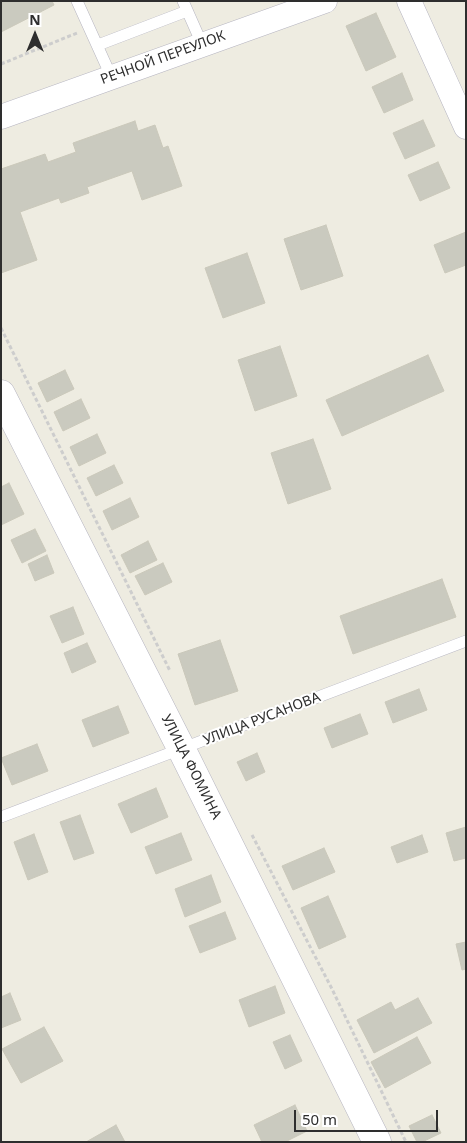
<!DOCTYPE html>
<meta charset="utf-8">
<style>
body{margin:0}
#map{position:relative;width:467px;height:1143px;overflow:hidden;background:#eeece1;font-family:"Noto Sans",sans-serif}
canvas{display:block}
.frame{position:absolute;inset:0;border:2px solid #2e2e2e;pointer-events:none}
.north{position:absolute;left:10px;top:10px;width:50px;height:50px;-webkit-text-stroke:4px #fff;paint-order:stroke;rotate:0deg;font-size:14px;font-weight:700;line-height:20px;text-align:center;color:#2e2e2e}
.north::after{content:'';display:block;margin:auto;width:18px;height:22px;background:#2e2e2e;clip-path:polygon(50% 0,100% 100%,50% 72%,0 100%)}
.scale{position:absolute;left:294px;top:1110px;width:144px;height:22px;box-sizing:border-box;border:2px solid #2e2e2e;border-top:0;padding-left:6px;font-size:15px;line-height:18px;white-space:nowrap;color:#2e2e2e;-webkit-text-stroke:4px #fff;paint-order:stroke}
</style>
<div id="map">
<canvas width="467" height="1143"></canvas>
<div class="frame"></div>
<div class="north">N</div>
<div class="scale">50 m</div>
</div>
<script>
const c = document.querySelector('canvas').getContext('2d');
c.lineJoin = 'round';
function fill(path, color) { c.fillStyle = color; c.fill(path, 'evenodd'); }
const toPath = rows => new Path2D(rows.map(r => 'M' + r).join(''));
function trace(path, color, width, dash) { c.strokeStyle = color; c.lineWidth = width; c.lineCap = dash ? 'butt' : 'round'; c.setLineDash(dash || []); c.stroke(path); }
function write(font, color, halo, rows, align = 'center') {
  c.font = font + ' "Noto Sans",sans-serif'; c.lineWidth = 4; c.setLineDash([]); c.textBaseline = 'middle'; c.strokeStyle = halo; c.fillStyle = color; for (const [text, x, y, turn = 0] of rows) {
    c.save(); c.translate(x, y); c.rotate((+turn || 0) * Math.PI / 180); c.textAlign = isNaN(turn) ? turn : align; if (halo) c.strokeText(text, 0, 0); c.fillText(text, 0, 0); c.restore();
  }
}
const building = toPath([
 [1,1,52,1,54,5,1,32,1,1],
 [376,13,396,57,366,71,346,26,376,13],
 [402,73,413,100,384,113,372,87,402,73],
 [423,120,435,146,405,159,393,133,423,120],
 [135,121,138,131,155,125,163,148,168,146,182,186,142,200,132,171,87,187,89,193,61,203,59,198,20,212,37,260,1,273,1,169,45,154,48,162,76,152,73,143,135,121],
 [438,162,450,188,420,201,408,175,438,162],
 [326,225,343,276,301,290,284,239,326,225],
 [466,232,466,265,445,273,434,245,466,232],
 [247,253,265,303,223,318,205,268,247,253],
 [280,346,297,396,255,411,238,360,280,346],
 [428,355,444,391,342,436,326,400,428,355],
 [65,370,74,389,47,402,38,383,65,370],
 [81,399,90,418,63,431,54,412,81,399],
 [97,434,106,453,79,466,70,447,97,434],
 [313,439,331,489,288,504,271,453,313,439],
 [114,465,123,483,96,496,87,478,114,465],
 [9,483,24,514,1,525,1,487,9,483],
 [130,498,139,517,112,530,103,511,130,498],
 [35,529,46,551,22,563,11,540,35,529],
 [148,541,157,560,130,573,121,555,148,541],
 [47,555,54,573,35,581,28,564,47,555],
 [163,563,172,582,145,595,135,576,163,563],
 [442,579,456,617,353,654,340,616,442,579],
 [73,607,84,634,62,643,50,616,73,607],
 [220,640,238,691,195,705,178,654,220,640],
 [87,643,96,662,72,673,64,653,87,643],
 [419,689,427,710,393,723,385,702,419,689],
 [118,706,129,733,93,747,82,720,118,706],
 [360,714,368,734,332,748,324,728,360,714],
 [37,744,48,771,12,785,1,758,37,744],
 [257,753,265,772,246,781,237,762,257,753],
 [156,788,168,817,131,833,118,804,156,788],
 [80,815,94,853,74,860,60,822,80,815],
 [466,827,466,858,454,861,446,833,466,827],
 [181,833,192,860,156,874,145,847,181,833],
 [34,834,48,872,28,880,14,842,34,834],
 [422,835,428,852,397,863,391,847,422,835],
 [324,848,335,872,293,890,282,866,324,848],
 [211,875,221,902,185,917,175,889,211,875],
 [328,896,346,937,319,949,301,908,328,896],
 [225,912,236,939,200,953,189,926,225,912],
 [466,942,466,969,462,970,456,944,466,942],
 [275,986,285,1013,249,1027,239,1000,275,986],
 [10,993,21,1020,1,1028,1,997,10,993],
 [418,998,432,1023,374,1053,357,1020,391,1002,395,1010,418,998],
 [44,1027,63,1061,21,1083,2,1049,44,1027],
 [290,1035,302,1061,285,1069,273,1042,290,1035],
 [417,1037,431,1063,385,1088,371,1062,417,1037],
 [295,1105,307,1131,285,1142,262,1142,254,1125,295,1105],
 [432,1115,441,1133,422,1142,417,1142,409,1126,432,1115],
 [116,1125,125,1142,86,1142,116,1125]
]);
const path = toPath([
 [1,64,77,33],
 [1,328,170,671],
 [252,835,331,987,406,1142]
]);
const lane = toPath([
 [77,1,111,76],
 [183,1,202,44],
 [98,45,187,11],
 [1,817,466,641]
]);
const street = toPath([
 [409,1,466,127],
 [1,117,325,1]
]);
const secondary = toPath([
 [1,394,181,748,377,1142]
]);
const streetNames = [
 ["РЕЧНОЙ ПЕРЕУЛОК",163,58,-20],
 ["УЛИЦА РУСАНОВА",262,719,-21],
 ["УЛИЦА ФОМИНА",191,767,63]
];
fill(building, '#cacabf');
trace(building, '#cac8ba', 1);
trace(lane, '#b5b4c0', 12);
trace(street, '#b5b4c0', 25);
trace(secondary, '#b5b4c0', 29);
trace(path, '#cdcdcd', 3, [4, 2.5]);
trace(lane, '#fff', 11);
trace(street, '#fff', 24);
trace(secondary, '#fff', 28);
write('14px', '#2e2e2e', '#fff', streetNames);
</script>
